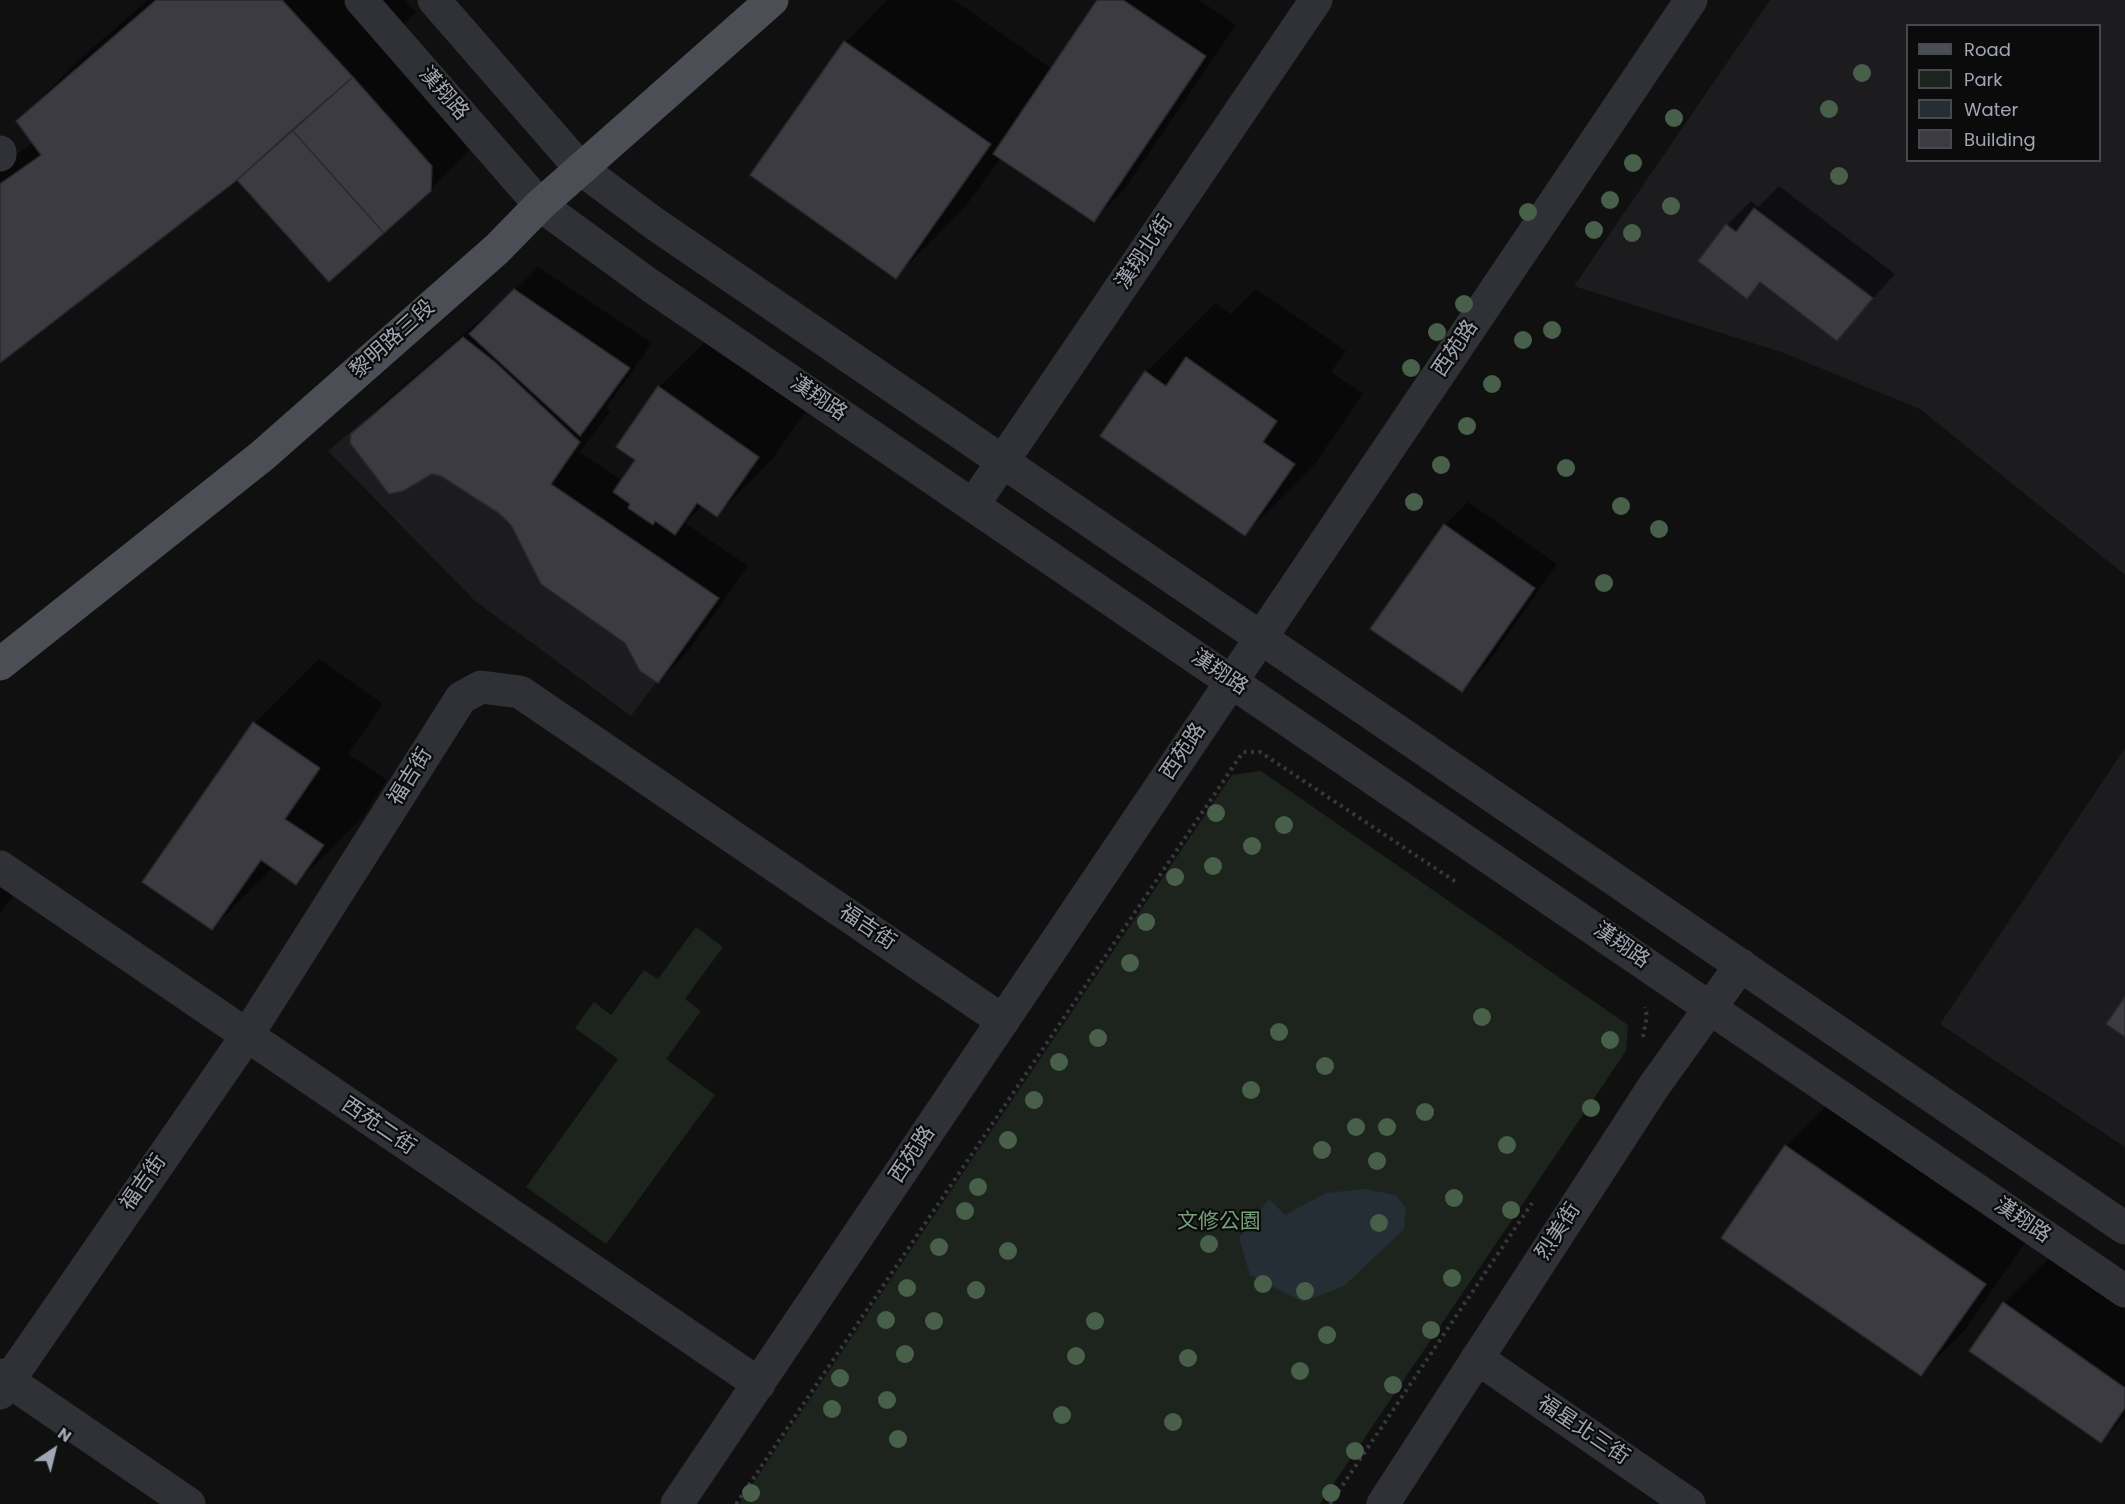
<!DOCTYPE html>
<meta charset="utf-8">
<style>
body{margin:0}
#map{position:relative;width:2125px;height:1504px;overflow:hidden;background:#101011;font-family:Poppins,sans-serif}
canvas{display:block}
.legend{position:absolute;left:1906px;top:24px;width:195px;height:138px;box-sizing:border-box;background:#0b0b0c;border:2px solid #47494f;margin:0;padding:8px 10px;list-style:none;font-size:18px;color:#a0a6b3}
.legend li{display:flex;align-items:center;gap:12px;height:30px}
.legend b{width:30px;border:2px solid #47494f}
.north{position:absolute;left:24px;top:1420px;width:60px;height:60px;-webkit-text-stroke:4px #0b0b0c;paint-order:stroke;rotate:35deg;font-size:16px;font-weight:700;line-height:24px;text-align:center;color:#a0a6b3}
.north::after{content:'';display:block;margin:auto;width:21px;height:27px;background:#a0a6b3;clip-path:polygon(50% 0,100% 100%,50% 72%,0 100%)}
</style>
<div id="map">
<canvas width="2125" height="1504"></canvas>
<ul class="legend">
<li><b style="height:8px;background:#4c4e55"></b>Road</li>
<li><b style="height:16px;background:#1c241d"></b>Park</li>
<li><b style="height:16px;background:#262e35"></b>Water</li>
<li><b style="height:16px;background:#3b3b41"></b>Building</li>
</ul>
<div class="north">N</div>
</div>
<script>
const c = document.querySelector('canvas').getContext('2d');
c.lineJoin = 'round';
function fill(path, color) { c.fillStyle = color; c.fill(path, 'evenodd'); }
const toPath = rows => new Path2D(rows.map(r => 'M' + r).join(''));
function trace(path, color, width, dash) { c.strokeStyle = color; c.lineWidth = width; c.lineCap = dash ? 'butt' : 'round'; c.setLineDash(dash || []); c.stroke(path); }
function write(font, color, halo, rows, align = 'center') {
  c.font = font + ' Poppins,"Noto Sans TC",sans-serif'; c.lineWidth = 4.5; c.setLineDash([]); c.textBaseline = 'middle'; c.strokeStyle = halo; c.fillStyle = color; for (const [text, x, y, turn = 0] of rows) {
    c.save(); c.translate(x, y); c.rotate((+turn || 0) * Math.PI / 180); c.textAlign = isNaN(turn) ? turn : align; if (halo) c.strokeText(text, 0, 0); c.fillText(text, 0, 0); c.restore();
  }
}
const built = toPath([
 [1770,0,2125,0,2125,575,1920,409,1781,352,1574,286],
 [1908,26,2100,26,2100,160,1908,160],
 [463,337,495,362,580,442,551,484,719,598,631,716,475,601,328,451],
 [2125,748,2125,1147,1940,1024]
]);
const green = toPath([
 [1261,771,1628,1025,1626,1051,1320,1504,739,1504,1232,775],
 [696,927,723,947,685,999,701,1011,666,1059,715,1095,606,1244,526,1187,618,1059,575,1028,594,1002,611,1015,644,970,658,979]
]);
const water = toPath([
 [1364,1189,1396,1195,1406,1208,1404,1229,1344,1286,1303,1302,1250,1275,1239,1238,1269,1199,1285,1215,1326,1193]
]);
const shadow = toPath([
 [148,0,405,0,416,12,394,33,474,146,430,190,238,178,0,361,0,166,33,143,18,121,82,57],
 [887,0,954,0,1052,69,1098,0,1199,0,1236,25,1124,190,1094,220,1001,158,965,207,896,277,752,175,846,42],
 [1779,186,1895,274,1837,339,1762,282,1747,297,1700,261,1727,225,1751,201,1758,207],
 [538,267,652,343,606,408,610,411,580,452,622,481,637,460,659,387,715,332,814,400,772,459,717,515,703,505,685,523,748,566,688,651,658,682,626,642,500,513,442,474,352,434,383,403,494,308,497,308],
 [1256,289,1346,351,1331,372,1363,394,1314,465,1245,534,1146,372,1215,303,1231,314],
 [1468,502,1557,564,1485,667,1462,690,1445,525],
 [319,659,383,704,348,754,387,780,361,819,296,883,274,867,212,928,255,723],
 [0,869,21,884,0,914],
 [1829,1103,2027,1240,1964,1331,1921,1374,1786,1146],
 [2068,1239,2125,1279,2125,1417,2101,1441,2004,1303]
]);
const building = toPath([
 [156,0,282,0,353,77,237,180,0,363,0,184,41,155,16,121,156,0],
 [1097,0,1123,0,1206,56,1094,222,993,154,1097,0],
 [844,41,991,144,896,279,750,175,844,41],
 [353,77,432,166,431,191,384,233,292,130,353,77],
 [292,130,384,233,329,282,237,180,292,130],
 [1754,208,1873,298,1837,341,1760,282,1747,299,1698,261,1726,224,1736,232,1754,208],
 [514,289,630,368,580,436,469,334,514,289],
 [463,337,495,362,580,442,551,484,719,598,658,683,640,671,625,643,541,584,511,525,500,514,441,476,432,474,403,491,389,494,350,443,351,434,463,337],
 [1186,357,1277,421,1263,442,1295,464,1245,536,1100,436,1145,371,1166,386,1186,357],
 [658,386,759,457,717,517,697,503,675,535,655,521,653,525,628,508,630,504,613,492,635,460,616,447,658,386],
 [1444,524,1535,588,1462,692,1370,629,1444,524],
 [253,722,320,768,285,819,324,845,296,885,261,860,212,930,142,882,253,722],
 [2125,997,2125,1037,2106,1024,2125,997],
 [1785,1145,1986,1284,1921,1376,1721,1238,1785,1145],
 [2003,1302,2125,1388,2125,1408,2101,1443,1969,1351,2003,1302]
]);
const path = toPath([
 [1643,1037,1647,1016,1645,1007],
 [736,1504,1243,752,1260,752,1456,882],
 [1330,1504,1532,1203]
]);
const minor = toPath([
 [361,0,540,205,651,286,2125,1291],
 [434,0,581,169,655,224,2125,1228],
 [0,152,0,155],
 [973,505,1316,0],
 [0,867,759,1384],
 [1477,1358,1689,1504],
 [0,1375,189,1504],
 [0,1393,246,1037,461,698,481,687,520,692,1003,1021],
 [677,1504,1691,0],
 [1383,1504,1654,1086,1741,965]
]);
const major = toPath([
 [0,664,262,456,497,249,540,205,772,0]
]);
const trees = [
 [1862,73],
 [1829,109],
 [1674,118],
 [1633,163],
 [1839,176],
 [1610,200],
 [1671,206],
 [1528,212],
 [1594,230],
 [1632,233],
 [1464,304],
 [1552,330],
 [1437,332],
 [1523,340],
 [1411,368],
 [1492,384],
 [1467,426],
 [1441,465],
 [1566,468],
 [1414,502],
 [1621,506],
 [1659,529],
 [1604,583],
 [1216,813],
 [1284,825],
 [1252,846],
 [1213,866],
 [1175,877],
 [1146,922],
 [1130,963],
 [1482,1017],
 [1279,1032],
 [1098,1038],
 [1610,1040],
 [1059,1062],
 [1325,1066],
 [1251,1090],
 [1034,1100],
 [1591,1108],
 [1425,1112],
 [1356,1127],
 [1387,1127],
 [1008,1140],
 [1507,1145],
 [1322,1150],
 [1377,1161],
 [978,1187],
 [1454,1198],
 [1511,1210],
 [965,1211],
 [1379,1223],
 [1209,1244],
 [939,1247],
 [1008,1251],
 [1452,1278],
 [1263,1284],
 [907,1288],
 [976,1290],
 [1305,1291],
 [886,1320],
 [934,1321],
 [1095,1321],
 [1431,1330],
 [1327,1335],
 [905,1354],
 [1076,1356],
 [1188,1358],
 [1300,1371],
 [840,1378],
 [1393,1385],
 [887,1400],
 [832,1409],
 [1062,1415],
 [1173,1422],
 [898,1439],
 [1355,1451],
 [751,1493],
 [1331,1493]
];
const streetNames = [
 ["漢翔路",443,94,49],
 ["漢翔北街",1145,253,-56],
 ["黎明路三段",393,340,-42],
 ["西苑路",1456,349,-56],
 ["漢翔路",818,399,34],
 ["漢翔路",1219,673,34],
 ["西苑路",1184,752,-56],
 ["福吉街",411,777,-58],
 ["福吉街",867,928,34],
 ["漢翔路",1621,946,35],
 ["西苑二街",378,1127,34],
 ["西苑路",913,1155,-56],
 ["福吉街",144,1183,-55],
 ["漢翔路",2022,1221,34],
 ["烈美街",1559,1232,-57],
 ["福星北三街",1583,1431,34]
];
const parkNames = [
 ["文修公園",1219,1223]
];
fill(built, '#1c1c1e');
fill(green, '#1c241d');
fill(water, '#262e35');
fill(shadow, '#0007');
fill(building, '#3b3b41');
trace(building, '#2a292d', 1.5);
trace(path, '#36383d', 4, [3, 4.5]);
trace(minor, '#303136', 33);
trace(major, '#4c4e55', 33);
c.fillStyle = '#485f4a';
for (const [x, y] of trees) { c.beginPath(); c.arc(x, y, 9, 0, 2 * Math.PI); c.fill(); }
write('21px', '#a0a6b3', '#0b0b0c', streetNames);
write('21px', '#769f79', '#0b0b0c', parkNames);
</script>
